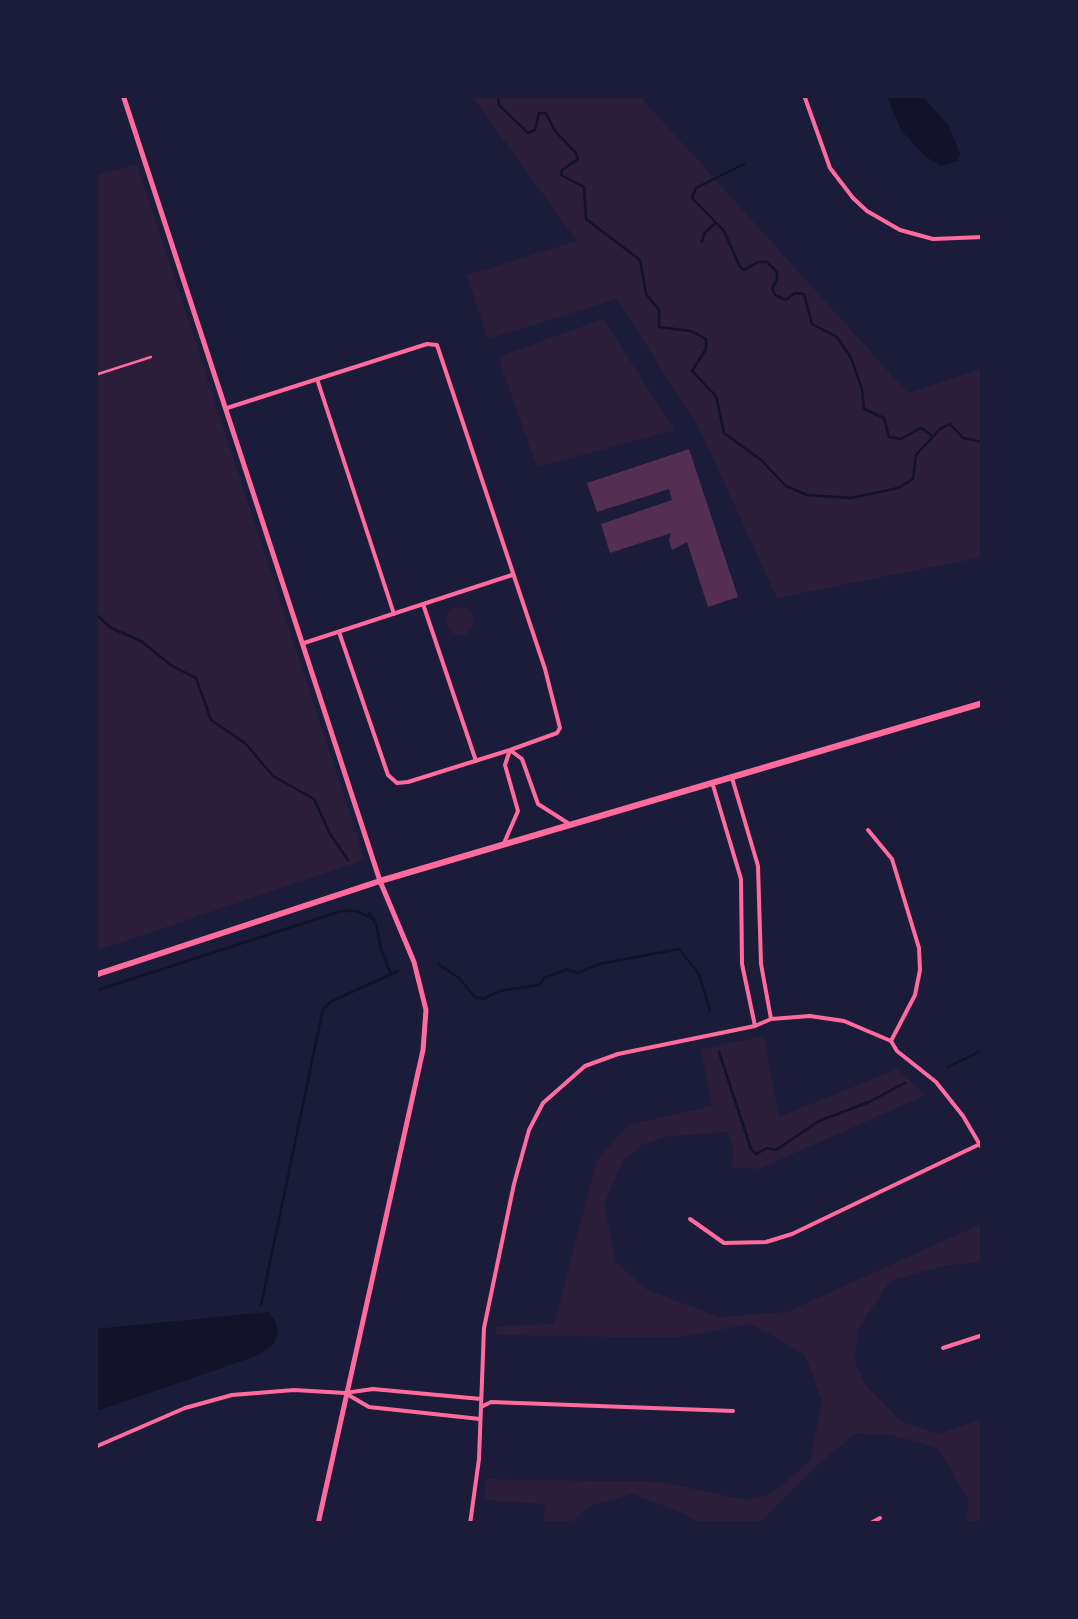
<!DOCTYPE html>
<style>
body{margin:0}
#map{position:relative;width:1078px;height:1619px;overflow:hidden;background:#1b1b3a;font-family:"Nunito Sans",sans-serif}
canvas{display:block}
.frame{position:absolute;inset:0;border:98px solid #1b1b3a;pointer-events:none}
</style>
<div id="map">
<canvas width="1078" height="1619"></canvas>
<div class="frame"></div>
</div>
<script>
const c = document.querySelector('canvas').getContext('2d');
c.lineJoin = 'round';
function fill(path, color) { c.fillStyle = color; c.fill(path, 'evenodd'); }
const toPath = rows => new Path2D(rows.map(r => 'M' + r).join(''));
function trace(path, color, width, dash) { c.strokeStyle = color; c.lineWidth = width; c.lineCap = dash ? 'butt' : 'round'; c.setLineDash(dash || []); c.stroke(path); }
const green = toPath([
 [471,95,639,95,908,393,983,368,983,557,777,598,700,430,617,299,488,339,467,275,577,241],
 [137,164,365,860,95,951,95,176],
 [603,319,675,430,537,467,498,357],
 '446 621a14 14 0 1 1 28 0a14 14 0 1 1-28 0Z',
 [764,1036,779,1117,897,1069,926,1095,759,1169,732,1167,733,1148,727,1132,664,1137,640,1146,622,1162,604,1205,616,1262,647,1290,720,1317,787,1312,983,1223,983,1262,943,1266,890,1281,858,1329,855,1362,865,1384,901,1421,938,1434,983,1419,983,1524,965,1524,969,1501,939,1449,893,1435,855,1434,818,1465,758,1524,702,1524,683,1513,632,1494,590,1506,570,1524,543,1524,545,1504,484,1500,486,1479,663,1482,745,1500,771,1494,810,1461,822,1401,805,1355,752,1324,671,1338,496,1335,496,1326,554,1324,597,1160,628,1125,712,1106,701,1049]
]);
const water = toPath([
 [886,95,921,95,948,125,960,153,958,161,940,166,925,156,901,130],
 [268,1312,275,1321,278,1333,273,1345,256,1356,100,1410,95,1407,95,1329]
]);
const stream = toPath([
 [498,95,499,105,528,133,535,130,539,113,546,113,555,131,575,152,578,159,562,170,561,175,584,187,586,219,640,260,646,294,659,310,659,327,691,331,706,339,706,349,692,371,716,396,724,433,761,460,786,486,807,495,851,498,898,488,913,479,916,455,940,429,950,424,963,438,983,442],
 [744,164,696,188,692,198,724,231,740,267,744,270,758,262,767,262,777,272,777,280,772,288,775,295,786,300,795,293,804,294,812,324,837,337,851,358,862,389,864,409,884,418,889,437,901,439,921,428,931,435],
 [702,242,704,234,714,224],
 [95,613,111,628,141,641,172,666,196,678,211,720,245,743,273,776,314,799,330,834,348,860],
 [369,913,376,924,381,949,391,974],
 [438,964,459,978,475,997,483,999,500,991,539,985,544,978,567,969,577,973,599,964,679,949,699,974,710,1011],
 [95,991,341,911,356,911,374,919],
 [719,1052,751,1149,756,1154,767,1148,776,1150,819,1121,869,1102,905,1083],
 [948,1067,983,1050],
 [261,1305,323,1009,332,1001,398,971]
]);
const building = toPath([
 [689,449,738,597,708,607,687,542,672,550,669,541,671,533,610,553,601,524,672,500,669,489,597,512,587,483]
]);
const path = toPath([
 [95,375,151,357]
]);
const minor = toPath([
 [804,95,830,168,853,198,867,211,900,230,933,239,983,237],
 [317,379,394,614],
 [227,408,427,344,437,345,545,669,560,728,557,733,510,750,408,782,397,783,388,775,339,632],
 [423,604,476,761],
 [304,643,512,575],
 [732,778,758,866,761,964,771,1019],
 [712,782,741,879,742,964,755,1026],
 [868,830,892,859,919,948,920,970,915,995,891,1041],
 [504,843,518,811,505,765,510,750,522,759,538,804,571,825],
 [690,1219,724,1243,766,1242,792,1234,980,1144],
 [943,1348,983,1335],
 [345,1393,369,1407,480,1419],
 [481,1407,491,1402,733,1411],
 [95,1447,185,1408,232,1395,294,1390,345,1393,373,1389,481,1399],
 [470,1524,479,1459,484,1328,514,1184,529,1130,543,1103,585,1066,618,1054,755,1026,771,1019,810,1016,844,1021,891,1041,897,1051,936,1082,963,1116,983,1150],
 [869,1524,880,1518]
]);
const tertiary = toPath([
 [123,95,380,881,414,962,426,1010,423,1050,318,1524]
]);
const primary = toPath([
 [95,975,380,881,983,703]
]);
fill(green, '#2a1e3b');
fill(water, '#12122b');
trace(stream, '#12122b', 2.5);
fill(building, '#542f53');
trace(path, '#ff6b9d', 2.5);
trace(minor, '#ff6b9d', 4);
trace(tertiary, '#ff6b9d', 5);
trace(primary, '#ff6b9d', 6);
</script>
